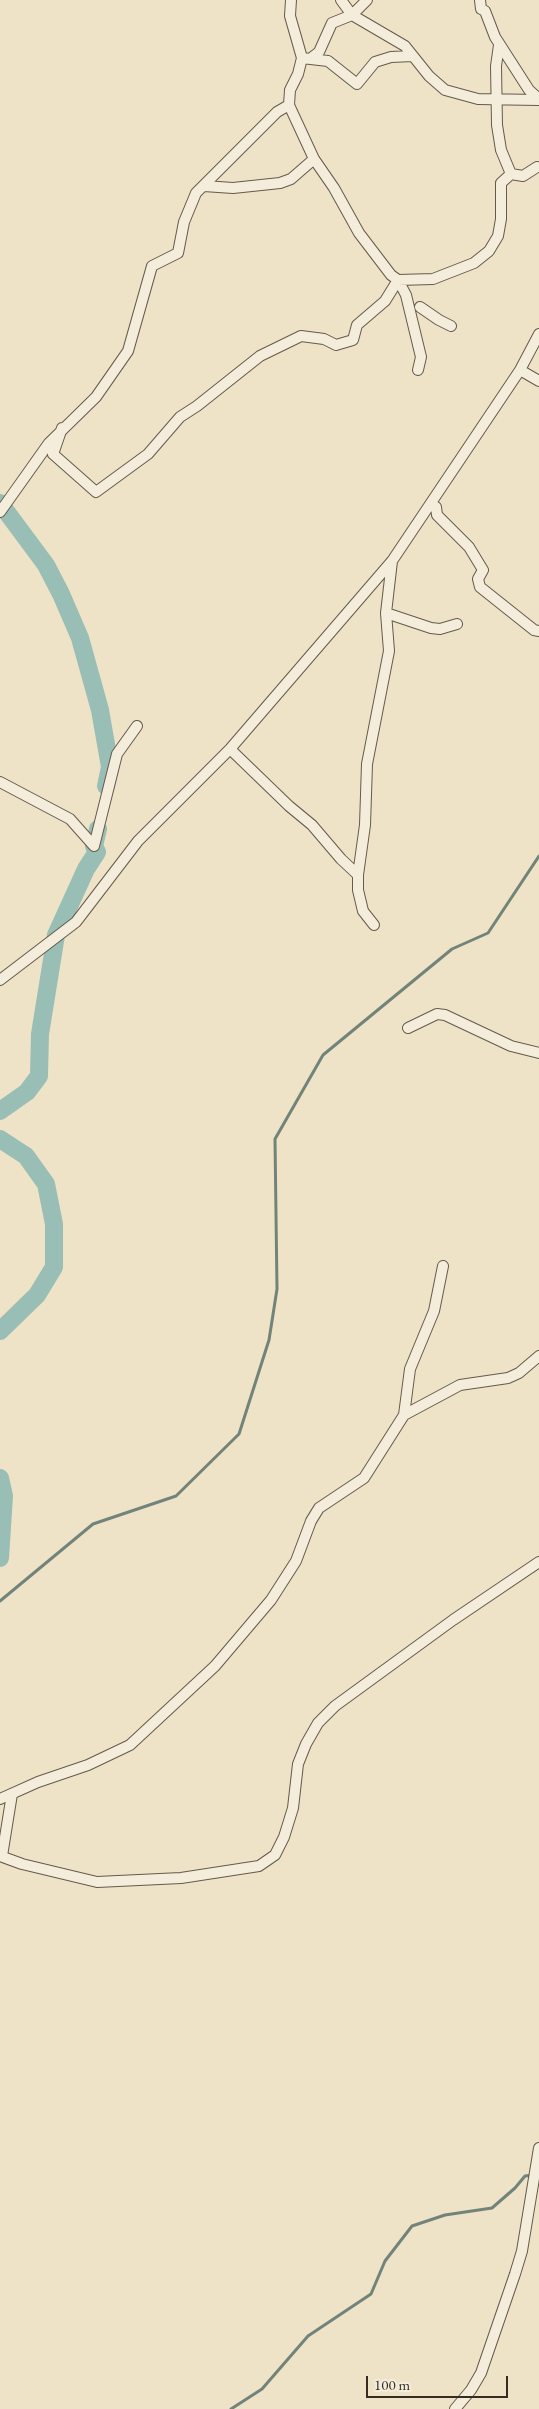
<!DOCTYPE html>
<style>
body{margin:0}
#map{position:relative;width:539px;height:2409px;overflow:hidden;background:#eee3c7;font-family:"EB Garamond",serif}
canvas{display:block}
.scale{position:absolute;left:366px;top:2376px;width:142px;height:22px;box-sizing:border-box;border:2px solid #372c22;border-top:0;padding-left:6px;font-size:15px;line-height:18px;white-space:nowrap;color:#372c22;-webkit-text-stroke:4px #f4eddb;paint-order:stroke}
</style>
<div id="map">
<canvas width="539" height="2409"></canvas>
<div class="scale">100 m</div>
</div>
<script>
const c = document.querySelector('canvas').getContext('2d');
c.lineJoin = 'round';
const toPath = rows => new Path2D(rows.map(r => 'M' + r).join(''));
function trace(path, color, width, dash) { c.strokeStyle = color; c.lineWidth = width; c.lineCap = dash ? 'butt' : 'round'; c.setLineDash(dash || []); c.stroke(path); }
const stream = toPath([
 [0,1601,93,1524,176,1496,239,1434,269,1340,277,1289,275,1139,323,1055,452,949,488,933,539,856],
 [231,2409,262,2389,308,2336,371,2294,385,2261,412,2226,445,2215,492,2208,515,2188,525,2176,533,2175]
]);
const river = toPath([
 [0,503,46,565,61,594,80,638,100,710,110,767,106,786],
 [0,1111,27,1092,39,1076,40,1034,56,935,86,869,97,852,94,846,98,829],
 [0,1139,26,1156,46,1184,54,1224,54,1267,37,1295,0,1331],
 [0,1478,4,1496,0,1558]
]);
const street = toPath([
 [291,0,290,16,302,58,298,74,290,90,289,105,314,159,334,188,359,233,391,275,398,280,406,295,421,357,418,370],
 [341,0,352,15,405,46,429,76,445,90,478,99,539,100],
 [480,0,481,9,485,11,495,37,529,90,539,99],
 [499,45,496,66,497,125,501,150,511,174],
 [302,58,328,61,357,84,375,62,391,57,413,56],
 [310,59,319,52,332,23,352,15,367,0],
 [204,186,233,188,280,183,291,179,314,159],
 [420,307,439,320,451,326],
 [520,370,539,381],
 [62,428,53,454,96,492,148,454,180,417,197,406,260,356,301,336,324,339,336,345,353,340,357,325,385,301,398,280,433,279,474,263,489,251,498,236,501,219,501,183,511,174,523,176,537,167],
 [436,507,437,515,469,547,483,570,478,579,480,587,534,630,539,631],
 [0,512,49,443,96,397,128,351,152,266,178,253,184,222,196,193,277,112,289,105],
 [386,613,431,628,440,629,457,624],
 [230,749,289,806,312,825,341,859,358,875],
 [0,782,70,819,94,846,117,754,137,726],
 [374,925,363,911,358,890,358,875,365,825,367,764,389,651,386,613,392,561],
 [0,980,76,922,138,841,230,749,392,561,520,370,539,334],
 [408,1028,437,1014,445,1015,511,1046,539,1053],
 [404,1415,460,1385,508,1378,519,1373,539,1356],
 [0,1799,38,1782,88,1765,130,1745,215,1666,271,1600,296,1561,311,1521,319,1508,364,1478,404,1415,410,1369,434,1311,443,1266],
 [0,1856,22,1864,97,1882,181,1878,259,1866,275,1855,284,1837,293,1808,298,1764,306,1744,318,1723,335,1706,453,1620,539,1562],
 [2,1856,12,1794],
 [455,2409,471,2390,481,2373,515,2274,522,2251,539,2148]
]);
trace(stream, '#72847a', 3);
trace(river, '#99beb5', 18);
trace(street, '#655a4b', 12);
trace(street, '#f4eddb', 10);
</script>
